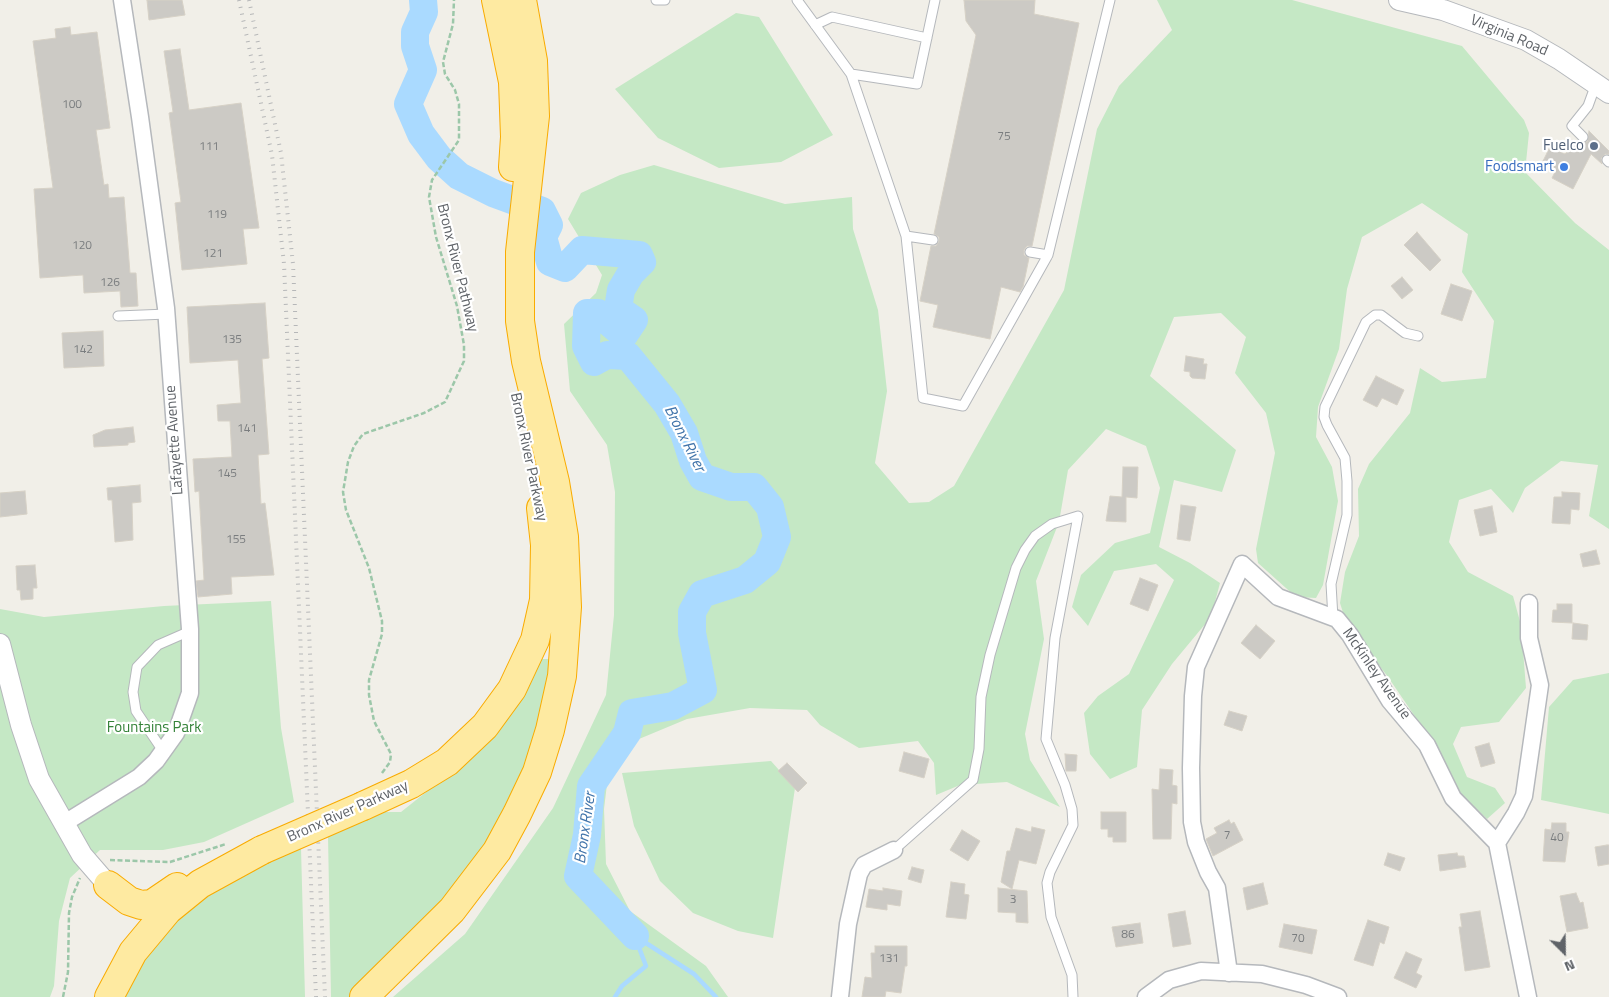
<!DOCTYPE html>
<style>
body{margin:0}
#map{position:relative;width:1609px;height:997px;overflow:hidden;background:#f1efe8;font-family:"Titillium Web",sans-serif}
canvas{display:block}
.north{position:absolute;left:1539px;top:927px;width:50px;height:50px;-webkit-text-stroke:4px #fff;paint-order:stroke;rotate:157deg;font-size:14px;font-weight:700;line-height:20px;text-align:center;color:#5f6368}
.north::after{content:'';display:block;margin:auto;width:18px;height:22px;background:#5f6368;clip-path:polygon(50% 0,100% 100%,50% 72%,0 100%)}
</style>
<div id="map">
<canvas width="1609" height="997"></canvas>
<div class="north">N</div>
</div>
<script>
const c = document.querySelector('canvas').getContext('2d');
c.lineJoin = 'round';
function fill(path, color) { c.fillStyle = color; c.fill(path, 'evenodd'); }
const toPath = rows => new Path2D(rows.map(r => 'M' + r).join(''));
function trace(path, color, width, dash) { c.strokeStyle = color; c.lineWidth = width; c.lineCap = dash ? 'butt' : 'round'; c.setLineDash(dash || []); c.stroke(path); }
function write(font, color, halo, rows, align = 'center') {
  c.font = font + ' "Titillium Web",sans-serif'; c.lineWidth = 4.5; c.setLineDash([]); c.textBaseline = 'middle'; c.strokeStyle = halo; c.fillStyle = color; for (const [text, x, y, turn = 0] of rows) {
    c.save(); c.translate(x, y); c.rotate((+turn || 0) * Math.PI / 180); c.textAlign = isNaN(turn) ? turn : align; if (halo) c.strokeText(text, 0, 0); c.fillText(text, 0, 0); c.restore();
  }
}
const green = toPath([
 [1157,0,1292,0,1462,46,1524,120,1529,133,1525,172,1575,223,1609,250,1609,529,1589,516,1598,465,1561,461,1525,488,1513,513,1491,489,1459,500,1449,542,1468,572,1513,596,1521,625,1526,688,1499,722,1461,727,1453,744,1467,777,1495,788,1505,803,1487,819,1457,790,1442,756,1388,677,1346,622,1340,603,1345,572,1359,536,1358,489,1369,464,1410,413,1420,368,1442,382,1486,378,1494,321,1462,272,1468,234,1422,203,1362,237,1347,289,1339,349,1318,407,1316,437,1332,467,1338,501,1323,585,1316,598,1296,597,1258,563,1256,549,1275,453,1266,413,1235,373,1246,337,1221,313,1174,317,1150,376,1236,450,1222,492,1174,480,1159,547,1190,563,1220,583,1211,617,1172,664,1142,710,1137,767,1110,779,1090,754,1084,713,1098,696,1129,674,1174,580,1156,564,1114,571,1088,626,1072,607,1081,575,1115,543,1150,533,1160,488,1146,446,1106,429,1068,470,1059,522,1036,581,1044,639,1025,734,1030,760,1060,807,1007,782,960,785,936,795,934,763,918,741,859,748,820,725,807,710,750,708,687,719,639,739,608,776,604,809,606,864,630,911,706,966,728,997,393,997,465,934,553,808,606,695,614,615,615,492,607,445,570,391,564,324,596,293,602,275,568,219,581,193,620,175,654,165,785,204,852,197,853,229,878,310,887,391,875,463,909,503,929,502,954,486,1064,290,1097,129,1119,86,1172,30],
 [736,13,759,17,833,135,781,162,719,168,658,138,615,89],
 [271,601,281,728,294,802,204,842,163,850,100,850,70,878,59,921,54,986,50,997,0,997,0,609,44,617,164,606],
 [539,659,549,659,552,668,537,732,517,794,480,853,439,908,349,997,331,997,328,836,382,812,401,812,484,746],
 [1609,673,1609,814,1541,800,1549,707,1573,680],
 [771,761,795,788,773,938,738,931,693,913,660,881,634,826,622,773],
 [301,848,305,997,119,997,158,935,205,892]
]);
const stream = toPath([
 [635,936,694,974,716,997],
 [615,997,622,986,646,966,635,937]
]);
const river = toPath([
 [423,0,424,12,415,32,415,46,423,70,408,104,421,134,439,158,459,176,493,193,542,211,549,225,543,237,550,262,565,268,582,250,639,255,642,262,631,273,621,290,618,309,634,320,624,335,598,313,587,313,586,346,594,362,607,355,628,356,667,404,684,433,693,461,702,477,731,487,754,487,770,507,777,537,767,562,745,580,702,594,692,612,692,633,703,690,673,706,632,713,627,733,591,786,587,835,578,876,635,936]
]);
const building = toPath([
 [147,0,182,0,185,15,149,20,147,0],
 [964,0,1035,0,1034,14,1079,23,1032,246,1027,246,1024,250,1024,255,1029,258,1023,287,1020,292,1001,287,990,339,933,327,938,305,920,301,931,246,936,246,939,241,939,237,934,234,976,35,966,21,964,0],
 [70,27,71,35,97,32,110,128,96,130,104,185,108,184,109,198,124,197,130,273,136,273,138,306,121,307,120,291,84,293,83,275,40,278,34,189,53,188,33,41,56,38,55,29,70,27],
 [180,49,189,110,241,103,259,228,243,229,247,264,182,270,175,203,181,202,169,113,173,112,164,51,180,49],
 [1589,131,1609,151,1609,154,1605,154,1601,158,1602,164,1591,154,1573,189,1552,178,1555,172,1541,165,1550,147,1565,154,1579,142,1587,142,1589,131],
 [1417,232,1441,260,1430,271,1404,245,1417,232],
 [1402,277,1413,290,1402,299,1391,286,1402,277],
 [1451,284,1472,291,1462,321,1441,314,1451,284],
 [265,303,269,358,262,359,269,454,258,455,261,504,265,503,274,575,231,577,232,594,198,597,196,581,204,580,199,491,195,492,193,459,232,457,230,421,218,421,217,405,241,403,238,360,190,363,187,307,265,303],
 [103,331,104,366,64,368,62,333,103,331],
 [1186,356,1204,359,1203,364,1207,364,1205,379,1192,378,1190,376,1190,372,1184,371,1186,356],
 [1376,376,1404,390,1397,405,1382,398,1377,407,1363,400,1376,376],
 [133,427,135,442,128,443,128,445,94,447,93,435,105,430,133,427],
 [1123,467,1138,467,1137,498,1126,497,1126,522,1106,521,1110,496,1122,497,1123,467],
 [140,485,141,502,132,503,133,540,115,542,112,500,108,500,107,488,140,485],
 [25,491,27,514,0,517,0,493,25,491],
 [1562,492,1580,493,1579,510,1571,509,1570,524,1552,523,1554,497,1562,497,1562,492],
 [1181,505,1196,507,1190,541,1177,539,1181,505],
 [1492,506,1497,532,1480,536,1474,510,1492,506],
 [1596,550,1600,564,1583,567,1580,554,1596,550],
 [35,565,37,588,33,588,33,599,21,600,20,590,17,590,17,586,16,566,35,565],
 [1140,578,1158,585,1148,611,1130,604,1140,578],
 [1557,604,1572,604,1572,623,1552,622,1553,610,1557,610,1557,604],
 [1573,623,1588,625,1587,640,1572,639,1573,623],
 [1256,625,1275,641,1260,659,1241,643,1256,625],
 [1229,711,1247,716,1242,731,1224,725,1229,711],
 [1489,743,1495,763,1481,767,1475,747,1489,743],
 [904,752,929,759,924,778,899,771,904,752],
 [1065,754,1077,755,1076,771,1066,771,1065,754],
 [787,763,807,783,798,792,778,771,787,763],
 [1160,769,1173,770,1172,785,1177,786,1177,804,1172,803,1171,839,1153,839,1152,789,1159,790,1160,769],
 [1101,812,1126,812,1126,842,1113,842,1113,837,1108,837,1108,829,1101,829,1101,812],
 [1229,820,1231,824,1234,822,1243,840,1213,856,1206,839,1217,833,1214,828,1229,820],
 [1552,823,1566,823,1566,832,1569,832,1565,862,1543,861,1545,829,1551,830,1552,823],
 [1032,827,1045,830,1036,864,1019,860,1012,889,1001,882,1007,851,1010,851,1016,828,1031,832,1032,827],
 [962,830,980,841,968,861,950,850,962,830],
 [1607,845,1609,845,1609,864,1598,866,1595,847,1607,845],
 [1388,853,1405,858,1400,871,1384,865,1388,853],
 [1457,853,1458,856,1464,856,1466,867,1440,871,1438,855,1457,853],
 [912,867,924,870,921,883,908,879,912,867],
 [951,882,965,884,964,894,969,895,966,919,946,917,951,882],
 [1263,883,1268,904,1247,910,1243,888,1263,883],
 [883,888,902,891,900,906,887,904,887,910,866,907,869,889,883,891,883,888],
 [998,888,1027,891,1028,923,1016,922,1016,913,998,912,998,888],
 [1576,893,1580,903,1583,902,1588,928,1567,932,1560,896,1576,893],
 [1185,911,1191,944,1173,947,1168,914,1185,911],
 [1480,911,1490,967,1465,971,1459,927,1462,927,1460,914,1480,911],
 [1368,920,1389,927,1384,944,1380,942,1373,966,1354,960,1368,920],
 [1140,923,1143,943,1116,947,1112,927,1140,923],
 [1284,924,1317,930,1312,954,1279,947,1284,924],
 [875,946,907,946,907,966,905,966,901,993,886,991,885,997,862,997,865,977,872,978,871,953,875,953,875,946],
 [1406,952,1422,959,1416,973,1422,976,1416,988,1394,978,1406,952]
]);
const path = toPath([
 [382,773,390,762,391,754,374,721,369,695,369,680,382,634,382,621,369,568,346,510,343,492,348,462,354,446,363,434,424,413,445,402,464,361,464,345,457,306,436,237,429,197,432,180,459,140,459,104,455,90,445,74,443,62,453,24,454,0],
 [110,860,170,862,226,844],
 [63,997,68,972,69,913,72,897,80,878]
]);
const service = toPath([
 [656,0,665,0],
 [797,0,851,74,906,236,923,398,963,406,1048,255,1110,0],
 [815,25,832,17,927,38],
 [851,74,917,84,935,0],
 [1583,137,1572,126,1588,106,1596,84],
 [1607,160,1609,162],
 [906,236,933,240],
 [1030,252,1048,255],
 [118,316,167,314],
 [1333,618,1331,584,1347,515,1347,481,1345,458,1327,425,1324,417,1325,407,1366,322,1375,315,1381,315,1405,333,1418,336],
 [163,751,136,711,133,692,137,667,158,645,190,631],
 [894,850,973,780,979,749,981,697,990,655,1016,568,1025,550,1035,536,1052,524,1078,516,1055,638,1046,739,1065,785,1072,809,1073,825,1050,872,1047,883,1051,917,1072,975,1073,997]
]);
const minor = toPath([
 [63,824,139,777,156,761,176,733,190,693,190,629,166,308,140,117,122,0],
 [1497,843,1516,813,1524,796,1540,685,1529,638,1529,603],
 [1229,973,1217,888,1208,872,1196,842,1192,822,1191,768,1193,696,1196,667,1242,564,1278,597,1337,619,1350,635,1390,701,1427,745,1453,798,1497,843,1528,997],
 [840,997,848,924,859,874,864,865,894,850],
 [1146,997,1169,980,1201,971,1262,974,1306,985,1338,997]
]);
const tertiary = toPath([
 [1399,0,1443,10,1526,40,1559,59,1609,93],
 [0,644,21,725,39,779,82,855,108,885]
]);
const trunk = toPath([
 [496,0,513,82,515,137,513,167],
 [363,806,411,784,447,762,485,726,512,689,535,640,544,600,545,545,541,508],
 [108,885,129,901,141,905,152,904,177,887],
 [109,997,133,952,168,910,200,884,262,850],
 [364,997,452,910,497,851,517,814,537,772,550,730,562,676,567,607,564,537,555,482,526,361,520,321,520,252,535,116,533,61,522,0]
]);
const rail = toPath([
 [239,0,272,155,284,264,316,997],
 [249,0,281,153,293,264,325,997]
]);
const trunkBridge = toPath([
 [262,850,363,806]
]);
const markers = [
 [1594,146,5,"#5c6f8a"],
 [1564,167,5,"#3f7fe0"]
];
const numberNames = [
 ["100",72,105],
 ["75",1004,137],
 ["111",209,147],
 ["119",217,215],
 ["120",82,246],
 ["121",213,254],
 ["126",110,283],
 ["135",232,340],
 ["142",83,350],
 ["141",247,429],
 ["145",227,474],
 ["155",236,540],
 ["7",1227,836],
 ["40",1557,838],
 ["3",1013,900],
 ["86",1128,935],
 ["70",1298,939],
 ["131",889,959]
];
const streetNames = [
 ["Virginia Road",1509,36,23],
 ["Bronx River Pathway",457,268,76],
 ["Lafayette Avenue",175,440,-94],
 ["Bronx River Parkway",528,457,78],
 ["McKinley Avenue",1376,674,55],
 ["Bronx River Parkway",348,812,-24]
];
const serviceNames = [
 ["Fuelco",1584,146]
];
const shopNames = [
 ["Foodsmart",1554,167]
];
const parkNames = [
 ["Fountains Park",154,728]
];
const waterNames = [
 ["Bronx River",684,439,63],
 ["Bronx River",586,828,-82]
];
fill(green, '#c5e8c5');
trace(stream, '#aadaff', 4.5);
trace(river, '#aadaff', 28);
fill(building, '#cccac5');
trace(building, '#d6d1c6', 1);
trace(service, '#b5b8bc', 11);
trace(minor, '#b5b8bc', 19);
trace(tertiary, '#b5b8bc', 22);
trace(trunk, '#f9ab00', 30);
trace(path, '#9cc7a9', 2.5, [5, 2.5]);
trace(service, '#fff', 9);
trace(minor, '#fff', 16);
trace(tertiary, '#fff', 20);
trace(trunk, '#feeaa1', 28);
trace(rail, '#b6b7b8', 4, [1, 6]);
trace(trunkBridge, '#f9ab00', 30, []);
trace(trunkBridge, '#feeaa1', 28);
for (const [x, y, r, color] of markers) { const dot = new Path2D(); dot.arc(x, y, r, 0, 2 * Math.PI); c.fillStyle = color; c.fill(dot); trace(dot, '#fff', 2); }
write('12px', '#7a7d7f', null, numberNames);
write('15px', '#5f6368', '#fff', streetNames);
write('15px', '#4e5e75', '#fff', serviceNames, 'right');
write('15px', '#366cbe', '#fff', shopNames, 'right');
write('15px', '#348238', '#fff', parkNames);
write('italic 16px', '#4174aa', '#fff', waterNames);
</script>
